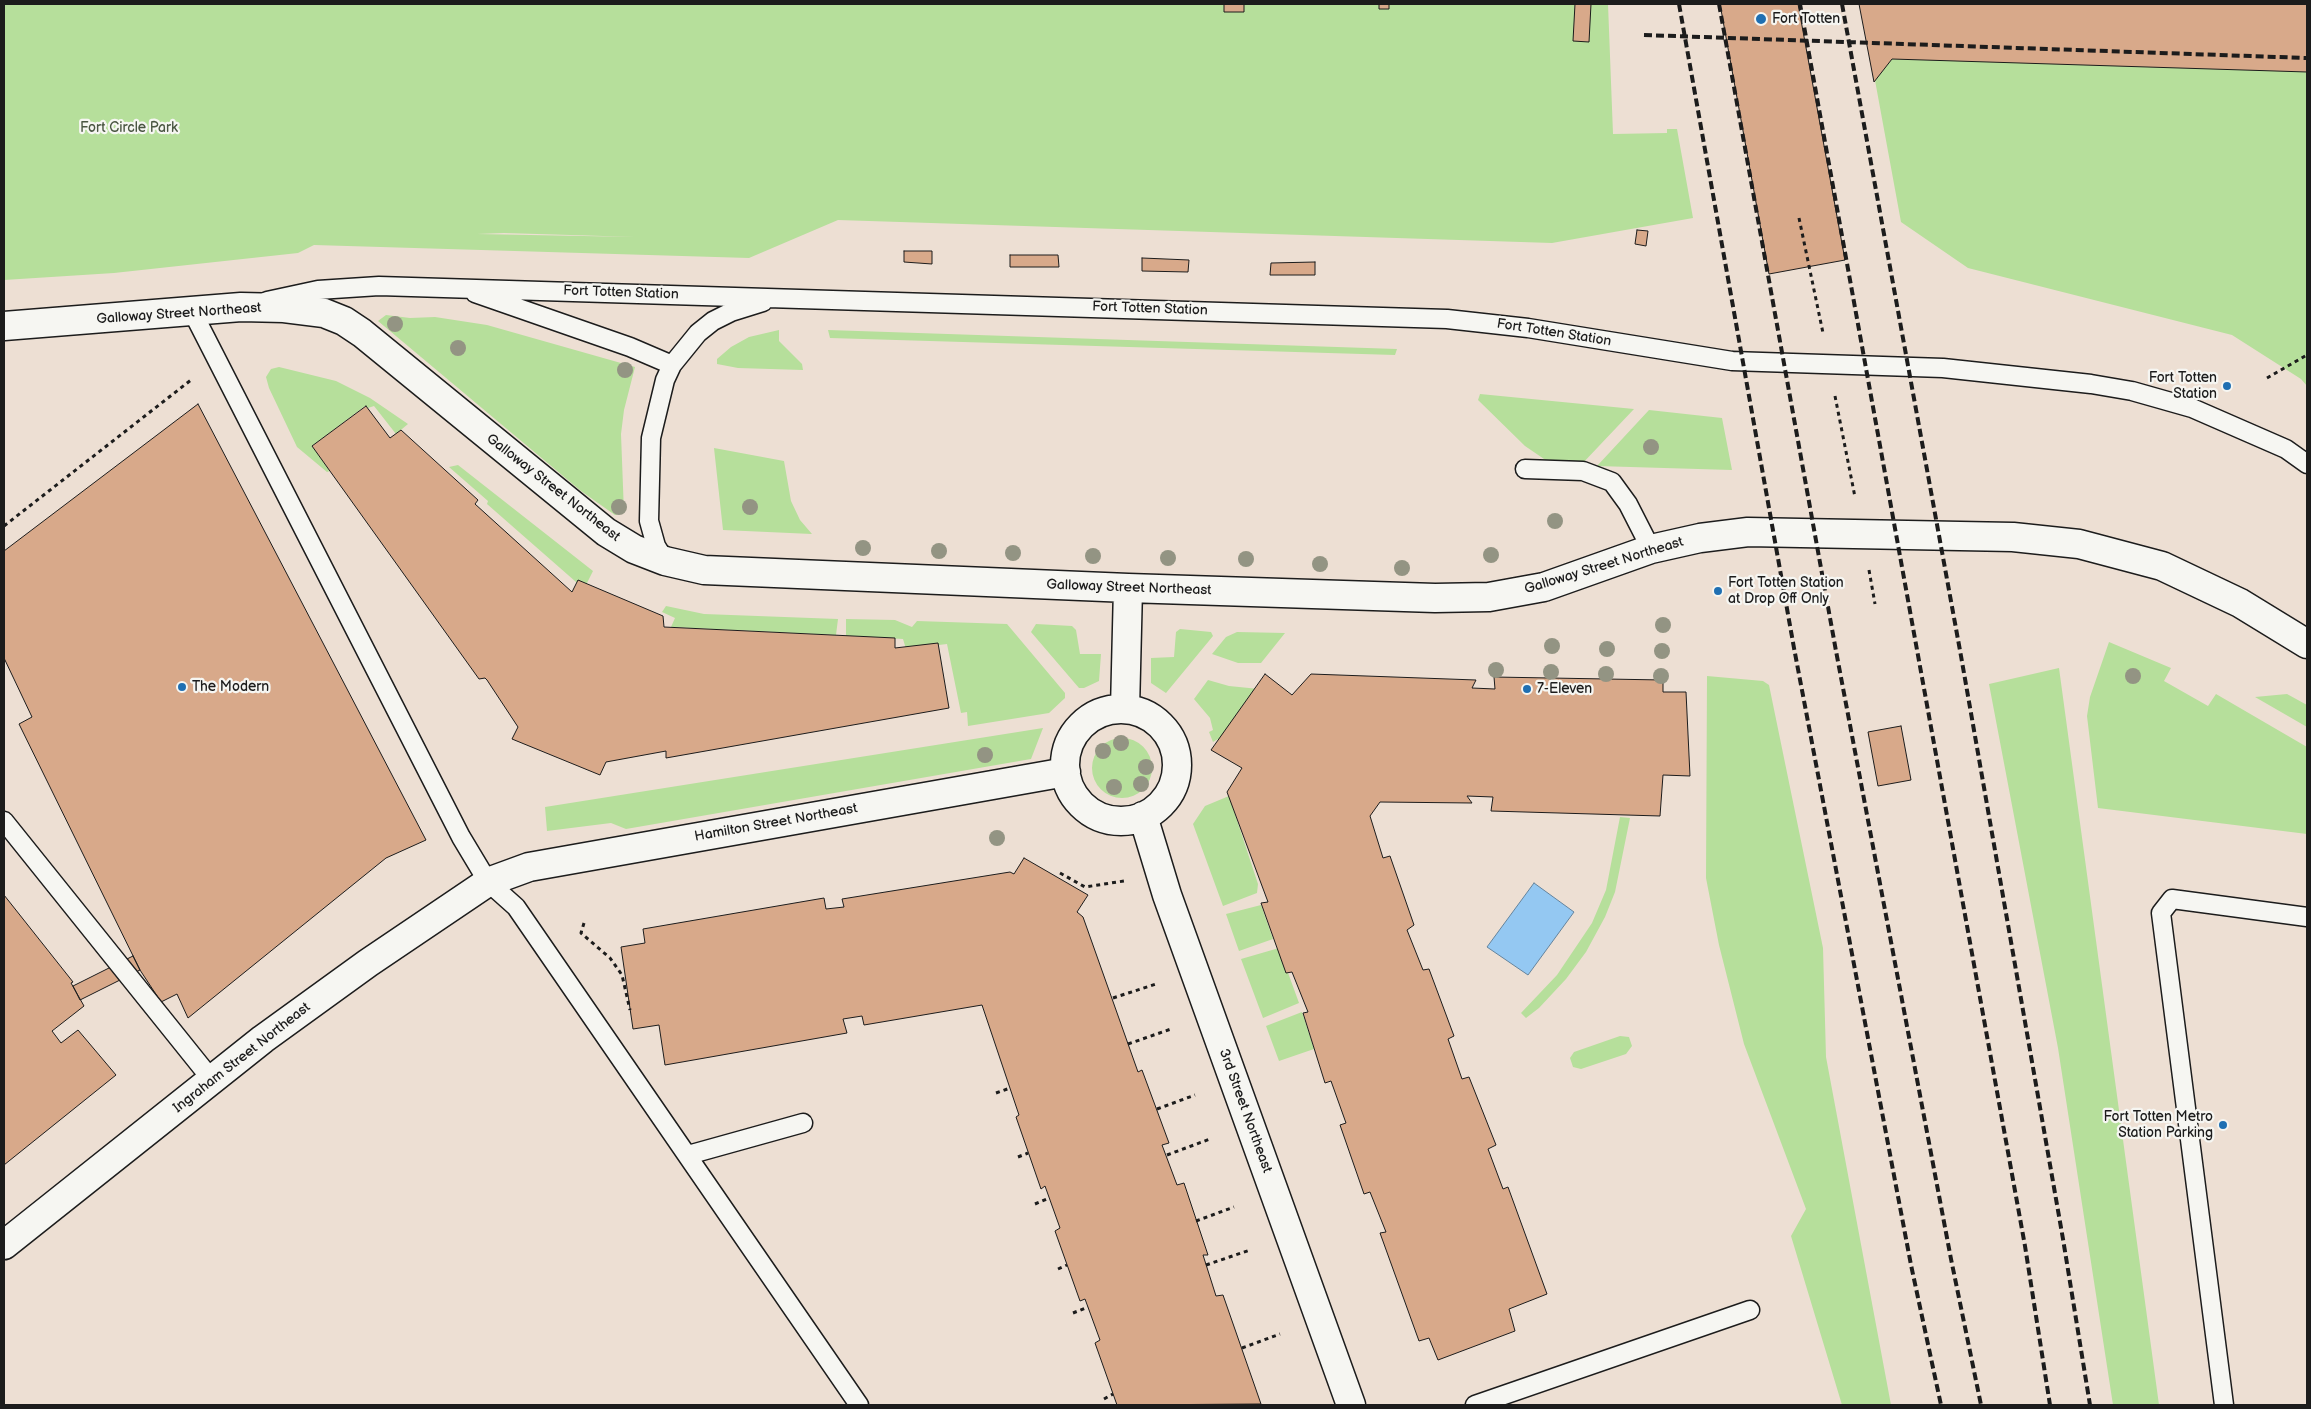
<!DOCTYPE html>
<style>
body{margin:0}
#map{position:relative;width:2311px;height:1409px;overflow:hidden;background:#eddfd3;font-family:"Balsamiq Sans",sans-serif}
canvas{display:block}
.frame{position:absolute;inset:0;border:5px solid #1c1c1c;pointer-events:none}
</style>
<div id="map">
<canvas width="2311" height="1409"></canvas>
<div class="frame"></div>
</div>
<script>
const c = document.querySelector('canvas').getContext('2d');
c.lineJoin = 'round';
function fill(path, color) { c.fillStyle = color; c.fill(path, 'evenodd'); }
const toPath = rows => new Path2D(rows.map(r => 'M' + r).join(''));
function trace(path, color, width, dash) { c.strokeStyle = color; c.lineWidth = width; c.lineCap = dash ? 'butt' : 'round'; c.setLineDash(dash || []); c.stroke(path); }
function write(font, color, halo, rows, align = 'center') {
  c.font = font + ' "Balsamiq Sans",sans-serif'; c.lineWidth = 4.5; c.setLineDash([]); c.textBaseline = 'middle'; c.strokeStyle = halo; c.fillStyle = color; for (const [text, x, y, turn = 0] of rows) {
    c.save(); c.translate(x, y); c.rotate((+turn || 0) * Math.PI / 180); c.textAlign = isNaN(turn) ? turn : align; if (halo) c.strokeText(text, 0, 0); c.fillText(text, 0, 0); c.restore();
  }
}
const green = toPath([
 [4,4,1608,4,1613,134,1667,133,1667,129,1677,129,1693,218,1552,243,838,220,749,258,314,245,298,253,114,273,4,280],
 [504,233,636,237,477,234],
 [1861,4,2307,4,2307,386,2301,379,2232,335,1968,268,1901,222],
 [386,315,410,318,435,317,487,325,635,367,624,410,621,434,624,513,615,515,581,491,378,321],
 [779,330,779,341,802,364,803,370,738,368,717,364,717,359,731,347,749,337],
 [828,330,1397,349,1395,355,830,338],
 [279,367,336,381,370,398,408,424,396,434,374,406,368,408,365,406,312,446,330,471,327,472,297,447,269,388,266,377,271,369],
 [1480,394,1634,409,1581,465,1557,464,1547,461,1525,446,1478,400],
 [1649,410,1722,418,1732,470,1597,466],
 [714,448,784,461,791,501,800,520,812,534,723,530],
 [458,465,593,571,584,589,487,504,488,501,449,467],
 [666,606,704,614,838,619,836,635,671,627,675,618,662,612],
 [846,619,895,620,912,627,917,621,1007,624,1065,693,1065,698,1049,713,968,726,967,712,961,713,947,644,906,649,903,639,846,636],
 [1036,624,1072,626,1076,630,1080,654,1101,654,1099,681,1084,688,1079,688,1031,632],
 [1180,629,1211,632,1213,636,1166,693,1151,683,1151,658,1174,657,1176,632],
 [1237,632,1285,633,1261,663,1238,663,1212,654,1226,637],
 [2109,642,2171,668,2164,681,2208,706,2216,694,2307,747,2307,834,2098,808,2087,716,2090,697],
 [2059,668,2159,1405,2113,1405,2058,1048,1989,684],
 [1707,676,1763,681,1769,685,1823,948,1826,1057,1891,1405,1842,1405,1791,1236,1806,1209,1744,1044,1719,945,1706,878],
 [1208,680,1229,686,1259,689,1222,746,1218,739,1213,742,1209,732,1213,730,1210,718,1194,699],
 [2287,694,2307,705,2307,727,2255,697],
 [1043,728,1031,759,626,829,611,823,547,831,545,807],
 '1092 768a30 30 0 1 1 60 0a30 30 0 1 1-60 0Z',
 [1229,796,1258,884,1257,893,1223,906,1193,824,1205,806],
 [1620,817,1630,818,1615,892,1605,917,1586,952,1566,979,1539,1008,1526,1018,1521,1013,1557,975,1592,923,1606,890],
 [1261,905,1273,939,1239,951,1226,914],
 [1279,948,1299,1003,1263,1018,1241,959],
 [1302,1012,1314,1049,1279,1061,1266,1026],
 [1620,1036,1629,1037,1632,1046,1626,1054,1581,1069,1573,1067,1570,1058,1574,1052]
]);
const water = toPath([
 [1534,883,1574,912,1528,975,1487,947,1534,883]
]);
const building = toPath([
 [1224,4,1244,4,1244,12,1224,12,1224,4],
 [1379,4,1389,4,1389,9,1379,9,1379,4],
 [1575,4,1591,4,1589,42,1573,41,1575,4],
 [1720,4,1798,4,1845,260,1769,274,1720,4],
 [1859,4,2307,4,2307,72,1892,59,1874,82,1859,4],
 [1637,230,1648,231,1646,246,1635,244,1637,230],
 [904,251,932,251,932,264,904,262,904,251],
 [1010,255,1058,255,1059,267,1010,267,1010,255],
 [1142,258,1189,260,1188,272,1142,271,1142,258],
 [1315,262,1315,275,1270,275,1271,263,1315,262],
 [198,404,426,840,386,858,188,1018,177,994,161,1002,140,970,19,724,32,717,4,658,4,551,198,404],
 [366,406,390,438,401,430,478,500,475,504,572,592,578,580,663,616,664,627,895,638,895,648,938,643,949,708,666,758,666,751,606,762,600,775,512,739,518,727,487,680,485,678,479,679,312,446,366,406],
 [1265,674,1292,695,1311,674,1476,680,1472,688,1495,689,1494,677,1663,680,1663,692,1686,692,1690,776,1663,775,1660,816,1491,811,1493,797,1467,796,1472,803,1380,802,1370,816,1383,858,1390,856,1414,925,1407,930,1423,970,1429,969,1454,1036,1448,1039,1462,1079,1469,1077,1496,1145,1488,1149,1503,1189,1508,1187,1547,1294,1509,1309,1515,1331,1438,1360,1429,1338,1419,1341,1380,1233,1386,1232,1370,1192,1364,1194,1340,1125,1346,1123,1331,1081,1325,1083,1303,1013,1308,1012,1292,972,1286,973,1261,903,1268,902,1227,792,1242,768,1211,750,1265,674],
 [1901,726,1911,780,1878,786,1868,732,1901,726],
 [1024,858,1088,895,1077,912,1083,917,1138,1072,1142,1070,1169,1143,1162,1145,1177,1185,1184,1183,1208,1255,1203,1255,1216,1296,1223,1295,1261,1404,1117,1405,1095,1343,1100,1340,1085,1299,1080,1301,1055,1231,1060,1228,1045,1186,1041,1189,1016,1117,1019,1115,982,1005,864,1025,862,1016,843,1019,847,1033,665,1065,659,1025,633,1029,621,947,645,943,643,929,824,898,826,909,844,907,842,899,1010,872,1014,874,1024,858],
 [4,895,73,982,71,983,84,1006,52,1031,61,1043,78,1030,116,1075,4,1165,4,895],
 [133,956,140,970,80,1000,73,986,133,956]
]);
const path = toPath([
 [1799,218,1823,333],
 [2267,378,2307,355],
 [1835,396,1855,497],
 [4,526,191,380],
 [1869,570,1875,604],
 [1060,873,1085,887,1124,881],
 [584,923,581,933,610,958,622,975,630,1010],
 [1113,998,1156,984],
 [1128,1044,1171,1029],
 [996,1093,1010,1088],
 [1157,1109,1195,1095],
 [1167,1155,1210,1139],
 [1018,1157,1028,1153],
 [1035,1204,1049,1198],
 [1196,1221,1234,1207],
 [1206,1265,1250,1250],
 [1058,1269,1067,1265],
 [1073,1313,1088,1307],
 [1242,1348,1280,1334],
 [1104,1399,1113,1394]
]);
const lane = toPath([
 [475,293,630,347,672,365],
 [267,301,318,290,379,286,1447,319,1528,328,1732,361,1943,368,2091,384,2132,391,2192,408,2286,449,2307,464],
 [192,311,461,837,488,882,516,907,859,1405],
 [1525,469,1583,471,1612,482,1628,504,1651,549],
 [665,561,656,546,649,521,651,438,665,380,672,365,698,333,713,321,731,312,763,302],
 [4,821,212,1080],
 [688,1155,803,1123],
 [1475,1405,1750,1310],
 [2224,1405,2161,913,2172,899,2307,917]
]);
const street = toPath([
 [4,326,241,307,284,308,324,313,344,321,362,333,606,532,634,549,665,561,704,570,1128,588,1435,598,1489,597,1544,587,1651,549,1700,538,1748,532,2013,537,2079,544,2162,566,2240,603,2307,644],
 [1125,709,1128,588],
 '1065 765a56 56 0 1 1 112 0a56 56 0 1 1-112 0Z',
 [1143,816,1167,895,1351,1405],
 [4,1245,263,1039,368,963,488,882,529,867,1066,772]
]);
const rail = toPath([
 [1679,4,1794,648,1911,1265,1941,1405],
 [1719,4,1836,651,1951,1259,1981,1405],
 [1800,4,2025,1246,2050,1405],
 [1842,4,1961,656,2063,1239,2090,1405],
 [1644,35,2307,58]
]);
const trees = [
 [395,324],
 [458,348],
 [625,370],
 [1651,447],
 [619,507],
 [750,507],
 [1555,521],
 [863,548],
 [939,551],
 [1013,553],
 [1491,555],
 [1093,556],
 [1168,558],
 [1246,559],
 [1320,564],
 [1402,568],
 [1663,625],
 [1552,646],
 [1607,649],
 [1662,651],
 [1496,670],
 [1551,672],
 [1606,674],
 [1661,676],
 [2133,676],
 [1121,743],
 [1103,751],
 [985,755],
 [1146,767],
 [1141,784],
 [1114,787],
 [997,838]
];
const markers = [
 [1761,19,6,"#1f6fb2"],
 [2227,386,5,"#1f6fb2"],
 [1718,591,5,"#1f6fb2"],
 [182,687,5,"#1f6fb2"],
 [1527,689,5,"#1f6fb2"],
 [2223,1125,5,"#1f6fb2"]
];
const poiNames = [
 ["Fort Totten",1772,19],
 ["Fort Totten",2217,378,"right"],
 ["Station",2217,394,"right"],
 ["Fort Totten Station",1728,583],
 ["at Drop Off Only",1728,599],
 ["The Modern",192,687],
 ["7-Eleven",1537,689],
 ["Fort Totten Metro",2213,1117,"right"],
 ["Station Parking",2213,1133,"right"]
];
const parkNames = [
 ["Fort Circle Park",129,128]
];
const streetNames = [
 ["Fort Totten Station",621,293,2],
 ["Fort Totten Station",1150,309,2],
 ["Galloway Street Northeast",179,314,-4],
 ["Fort Totten Station",1554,333,9],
 ["Galloway Street Northeast",553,488,38],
 ["Galloway Street Northeast",1604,566,-17],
 ["Galloway Street Northeast",1129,588,2],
 ["Hamilton Street Northeast",776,823,-10],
 ["Ingraham Street Northeast",242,1058,-38],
 ["3rd Street Northeast",1245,1111,70]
];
fill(green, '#b6df9b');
fill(water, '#94c8f2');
trace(water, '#64839c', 1);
fill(building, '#d8a98a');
trace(building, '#1c1c1c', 1);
trace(lane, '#1c1c1c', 21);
trace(street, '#1c1c1c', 31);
trace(path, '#1c1c1c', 3, [4, 4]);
trace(lane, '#f6f6f2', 18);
trace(street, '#f6f6f2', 28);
trace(rail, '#1c1c1c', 4, [8, 4]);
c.fillStyle = '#939483';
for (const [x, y] of trees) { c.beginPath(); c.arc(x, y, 8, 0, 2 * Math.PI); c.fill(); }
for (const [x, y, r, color] of markers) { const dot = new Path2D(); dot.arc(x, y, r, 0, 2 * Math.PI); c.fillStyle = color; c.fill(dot); trace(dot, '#f6f6f2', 2); }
write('14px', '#1c1c1c', '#f6f6f2', poiNames, 'left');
write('14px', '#4a5642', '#f6f6f2', parkNames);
write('14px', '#1c1c1c', '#f6f6f2', streetNames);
</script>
